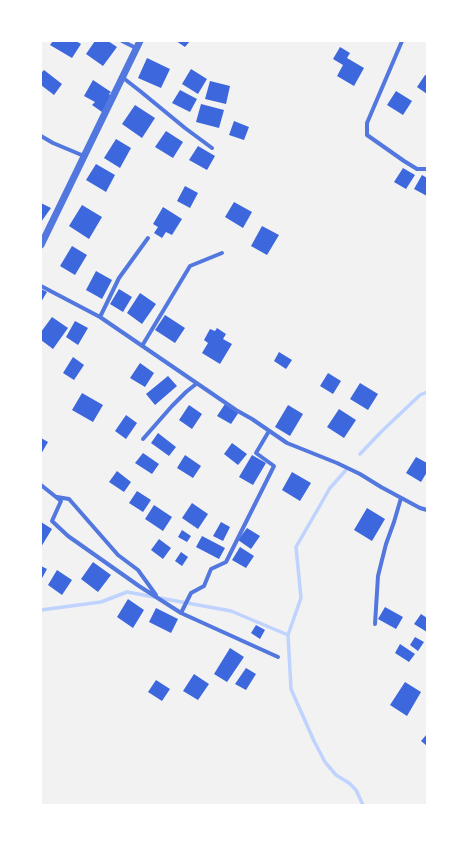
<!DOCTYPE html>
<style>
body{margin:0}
#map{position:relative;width:468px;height:846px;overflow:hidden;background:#f2f2f2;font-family:Lato,sans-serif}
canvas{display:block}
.frame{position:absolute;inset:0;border:42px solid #fff;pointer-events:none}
</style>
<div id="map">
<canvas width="468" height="846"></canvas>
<div class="frame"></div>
</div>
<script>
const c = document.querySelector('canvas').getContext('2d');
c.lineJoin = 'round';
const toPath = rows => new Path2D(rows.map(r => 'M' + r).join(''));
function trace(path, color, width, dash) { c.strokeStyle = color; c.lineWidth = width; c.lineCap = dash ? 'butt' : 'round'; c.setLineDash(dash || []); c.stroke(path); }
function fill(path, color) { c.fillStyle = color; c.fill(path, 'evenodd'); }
const stream = toPath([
 [360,454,383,430,420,395,427,392],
 [41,610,101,602,127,592,231,611,288,635,291,689,314,741,325,762,336,775,349,783,356,790,363,805],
 [288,635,301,598,296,547,330,488,346,470]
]);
const building = toPath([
 [53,41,76,41,81,44,72,58,50,45],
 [95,41,108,41,117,47,103,66,86,54],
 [176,41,190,41,185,47],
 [340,47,350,53,347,58,364,68,354,86,337,76,343,65,333,59],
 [147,58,170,69,161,88,138,78],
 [191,69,207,79,198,94,182,84],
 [44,70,62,84,54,95,41,85,41,73],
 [425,75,427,76,427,94,417,87],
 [93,80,111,92,109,94,112,97,102,112,92,105,95,102,84,96],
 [210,81,230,86,226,104,205,99],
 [180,90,197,99,190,112,172,103],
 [396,91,412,101,403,115,387,105],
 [201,104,224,110,219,128,196,122],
 [135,105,155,118,142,138,122,124],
 [234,121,249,127,244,140,229,135],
 [166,131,183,142,173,158,155,147],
 [116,139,131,148,120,168,104,158],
 [198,146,215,156,207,170,189,160],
 [96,164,115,175,106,192,86,180],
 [403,168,415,175,406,189,394,182],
 [422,175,427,178,427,196,414,189],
 [185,186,198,193,190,208,177,201],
 [234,202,252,212,243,228,225,217],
 [41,203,51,208,41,222],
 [82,205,102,217,89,239,69,226],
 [163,207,182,219,172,235,166,232,162,238,154,233,158,227,153,224],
 [262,226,279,235,267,255,251,246],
 [72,246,87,255,75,275,60,266],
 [96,271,112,280,102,299,86,290],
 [41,289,47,292,41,302],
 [119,289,132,297,123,312,110,304],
 [140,293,156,304,142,324,127,313],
 [165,315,185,328,175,343,155,330],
 [52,317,68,328,53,349,41,340,41,332],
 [75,321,88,328,78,345,66,337],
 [217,328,226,334,223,339,232,344,220,364,202,353,208,343,204,340,210,329,215,331],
 [279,352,292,360,286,369,274,361],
 [73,357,84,365,74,380,63,373],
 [140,363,154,373,145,387,130,378],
 [328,373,341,381,333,394,320,386],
 [168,376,177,386,155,405,146,394],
 [360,383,378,394,368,410,350,399],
 [82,393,103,405,93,422,72,410],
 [225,404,239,412,231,424,217,416],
 [189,405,202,414,192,429,179,420],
 [288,405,303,414,290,436,275,427],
 [339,409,356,420,344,438,327,427],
 [126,415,137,423,126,439,115,431],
 [158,433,176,447,169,456,151,443],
 [41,438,48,442,41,454],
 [232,443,247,454,238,465,224,454],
 [143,453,159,464,152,474,135,463],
 [185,455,201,466,193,478,177,468],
 [252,455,266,463,253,485,239,477],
 [416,457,427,463,427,472,421,482,406,473],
 [117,471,131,482,124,492,109,482],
 [292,472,311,483,300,501,282,490],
 [137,491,151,500,143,512,129,503],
 [192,503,208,514,198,529,182,518],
 [154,505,172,517,163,531,145,519],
 [367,508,385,519,372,541,354,530],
 [41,522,52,529,41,547],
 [221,522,230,527,223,541,213,536],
 [247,528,260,536,251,549,238,540],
 [182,530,191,536,187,542,178,537],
 [202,536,225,548,219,559,196,547],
 [159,539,171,548,163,559,151,550],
 [240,547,254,556,246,568,232,560],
 [181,552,188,557,182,566,175,561],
 [93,562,111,575,98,592,81,579],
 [41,566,47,569,41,580],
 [57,570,72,580,62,595,48,585],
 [128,599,144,610,133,628,117,617],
 [385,607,403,617,396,629,378,619],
 [156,608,178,619,171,633,149,622],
 [421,614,427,618,427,632,414,624],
 [256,625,265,630,260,639,251,633],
 [415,637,424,642,418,651,410,645],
 [400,644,415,654,409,662,395,653],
 [230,648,244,657,227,682,214,674],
 [246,668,256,674,246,690,235,684],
 [194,674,209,684,198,700,183,691],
 [156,680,170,689,162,701,148,692],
 [405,682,421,692,407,716,390,705],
 [427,734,427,746,421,741]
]);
const minor = toPath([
 [122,41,136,48],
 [402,41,367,123,367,135,404,161,417,169,427,169],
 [122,77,140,91,185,128,212,148],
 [41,136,53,143,84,156],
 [41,286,100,317,236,410,252,419,287,443,337,463,360,474,381,487,420,508,427,510],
 [100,317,119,278,148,238],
 [142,346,190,266,222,253],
 [143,439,172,406,186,392,196,384],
 [41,485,61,501,52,521,68,536,139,586,181,613,278,657],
 [57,497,69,499,118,555,138,570,156,595],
 [181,613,191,593,204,586,211,569,226,562,274,466,256,453,269,431],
 [375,624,378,576,386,544,394,522,401,498]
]);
const tertiary = toPath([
 [41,245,140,41]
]);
trace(stream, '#bfd3fe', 3.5);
fill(building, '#3d67dc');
trace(minor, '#5277de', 4);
trace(tertiary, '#5277de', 7);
</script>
